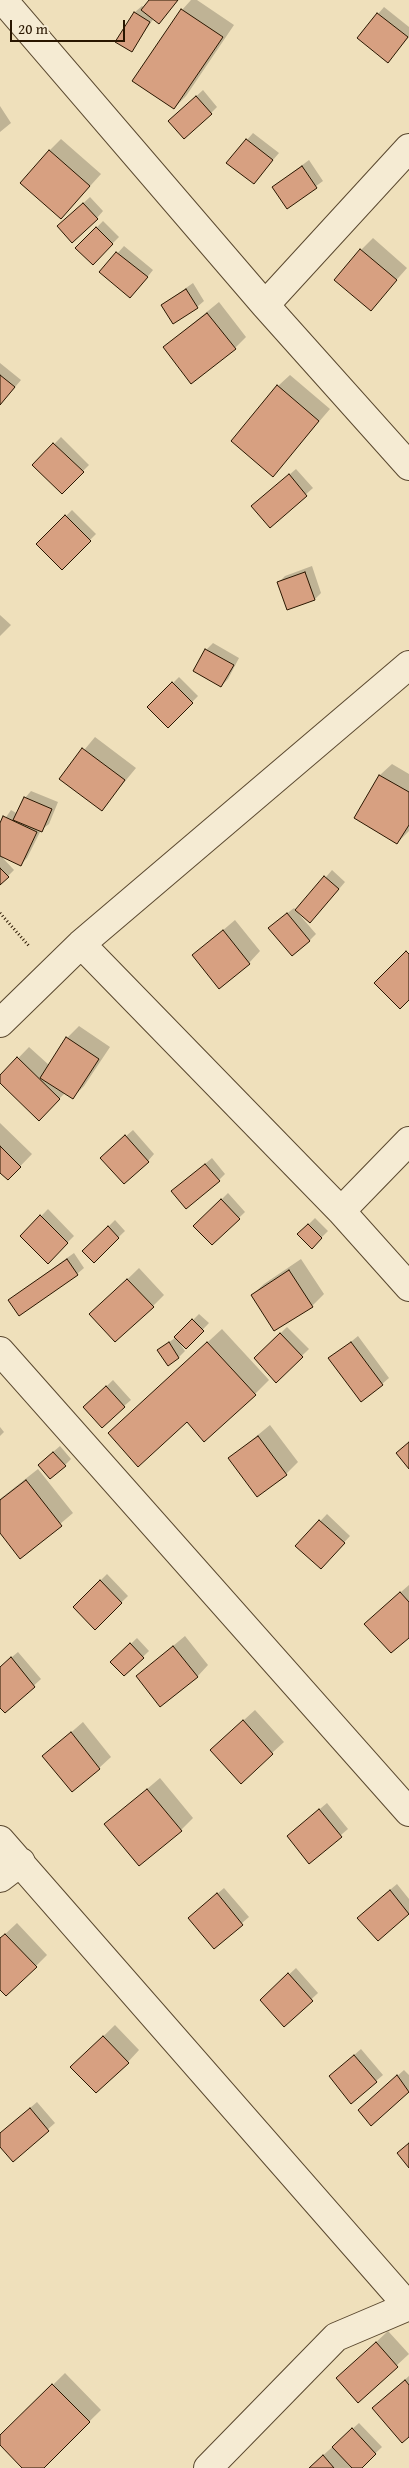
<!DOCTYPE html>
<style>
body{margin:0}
#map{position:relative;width:409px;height:2468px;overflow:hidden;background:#efe0bb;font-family:"Gentium Book Plus",serif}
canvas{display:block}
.scale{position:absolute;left:10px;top:20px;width:115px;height:22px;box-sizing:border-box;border:2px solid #291600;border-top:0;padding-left:6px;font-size:15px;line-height:18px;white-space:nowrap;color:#291600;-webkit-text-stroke:4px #f5ebd3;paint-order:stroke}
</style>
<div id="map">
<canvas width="409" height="2468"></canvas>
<div class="scale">20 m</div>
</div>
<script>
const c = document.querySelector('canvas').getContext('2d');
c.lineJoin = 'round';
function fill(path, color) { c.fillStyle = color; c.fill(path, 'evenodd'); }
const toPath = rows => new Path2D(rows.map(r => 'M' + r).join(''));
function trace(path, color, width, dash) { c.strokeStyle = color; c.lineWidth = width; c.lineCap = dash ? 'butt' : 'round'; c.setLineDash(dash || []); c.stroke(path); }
const shadow = toPath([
 [150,0,178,0,159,22,154,18,132,50,117,42,135,12,142,6,145,8],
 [191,0,197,0,234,25,186,96,174,108,134,80,182,10],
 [384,7,409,27,409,37,388,61,378,14],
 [203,90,217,107,211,113,176,115],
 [0,106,11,123,0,132],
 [253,133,279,153,254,182,228,162],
 [61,139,101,174,72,206,49,151],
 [309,160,323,181,287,207,273,187],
 [90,197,103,211,97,218,65,220],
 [103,221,119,237,93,263,77,248],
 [373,238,407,268,370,310,361,250],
 [124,246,153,270,137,290,101,272],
 [193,283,204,301,197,307,162,305],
 [219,302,246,337,235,348,164,347],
 [0,363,21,380,0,405],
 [290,375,330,409,273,475,278,386],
 [61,437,89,465,62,492,34,465],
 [296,469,313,488,270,526,260,500],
 [72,510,96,534,62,568,38,544],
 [312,566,321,593,315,599,278,583,285,576],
 [0,615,11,625,0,636],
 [213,643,239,658,228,679,221,686,194,670,206,650],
 [179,677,198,696,168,727,149,707],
 [95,737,136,768,102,809,60,779],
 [392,764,409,774,409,831,397,843,355,818,380,775],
 [31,791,58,802,49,824,41,830,27,858,20,865,0,855,14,870,0,884,0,826,11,810,18,814,25,798],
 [332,870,345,882,317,915,298,913,316,934,309,941,276,922,294,908,297,911],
 [235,920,260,951,249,963,194,955],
 [79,1026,110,1047,84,1086,72,1098,65,1093,39,1119,0,1082,0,1077,29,1047,49,1065,67,1038],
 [0,1123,32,1154,8,1179,0,1171],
 [133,1130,154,1154,148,1161,109,1151],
 [212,1158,225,1174,219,1180,180,1185],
 [228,1193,245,1212,212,1244,195,1226],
 [48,1209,74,1236,48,1262,22,1236],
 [315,1218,328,1231,312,1247,299,1234],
 [115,1220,125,1231,94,1261,84,1251],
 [74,1253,84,1268,77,1274,9,1300],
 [301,1259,324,1294,312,1306,252,1295,264,1284],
 [139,1268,164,1295,153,1306,103,1303],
 [199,1314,209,1323,186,1347,179,1342,185,1351,179,1357,159,1350,176,1337],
 [287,1327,309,1349,276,1381,255,1358],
 [222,1329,269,1380,255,1394,187,1420,124,1419],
 [358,1336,389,1378,382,1384,330,1359],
 [113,1380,131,1400,124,1406,85,1407],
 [270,1425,298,1462,286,1474,230,1458],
 [0,1427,4,1432,0,1436],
 [60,1446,71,1459,65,1465,46,1458],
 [38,1469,73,1513,21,1557,0,1531,0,1499],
 [327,1514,350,1536,327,1561,297,1546],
 [107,1574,128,1596,95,1628,74,1607],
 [409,1585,409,1636,378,1612],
 [185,1636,208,1665,197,1677,137,1676],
 [137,1638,149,1651,124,1675,112,1662],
 [18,1652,41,1679,5,1712,0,1706,0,1667],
 [255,1710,284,1742,272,1753,224,1738],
 [83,1722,111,1757,99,1768,44,1756],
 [160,1778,193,1818,181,1830,106,1824],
 [327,1803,348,1829,309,1862,288,1836],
 [397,1884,409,1899,409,1913,378,1940,365,1911],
 [224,1888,249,1917,214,1947,196,1912],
 [17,1923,47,1955,36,1966,0,1988,0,1939],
 [296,1968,318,1993,284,2025,268,1994],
 [115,2025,139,2050,128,2062,84,2055],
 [361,2049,383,2075,376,2081,330,2076],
 [404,2070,409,2075,409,2090,371,2124,366,2104],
 [37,2102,55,2123,13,2160,0,2145,0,2134],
 [388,2331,409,2354,358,2401,338,2378],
 [65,2373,101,2410,42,2468,24,2468,0,2443,0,2437],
 [409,2376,409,2436,386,2396],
 [359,2423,382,2447,360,2468,309,2468]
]);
const building = toPath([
 [149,0,178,0,159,24,141,10,149,0],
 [181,9,223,37,174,109,132,81,181,9],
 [134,12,150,22,132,52,115,42,134,12],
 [377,13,408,37,388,63,357,38,377,13],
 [196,96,212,114,184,139,168,121,196,96],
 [246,139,273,160,254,184,226,163,246,139],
 [49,150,90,186,61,219,20,183,49,150],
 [302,166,317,188,287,209,272,187,302,166],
 [83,203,98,219,72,243,57,226,83,203],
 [96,227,113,244,93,265,75,248,96,227],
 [360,249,397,280,371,311,334,280,360,249],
 [116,252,148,277,130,298,99,272,116,252],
 [186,289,198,308,173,324,161,305,186,289],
 [207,313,236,349,191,384,163,347,207,313],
 [0,375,15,387,0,405,0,375],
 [277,385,319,421,273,477,231,441,277,385],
 [53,443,84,472,62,494,32,465,53,443],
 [289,474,307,496,270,528,251,506,289,474],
 [65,515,91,541,62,570,36,544,65,515],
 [305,572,315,600,287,610,277,582,305,572],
 [205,649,234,665,221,687,193,671,205,649],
 [172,682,193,703,168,728,147,707,172,682],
 [82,748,125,780,102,811,59,779,82,748],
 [379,775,409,792,409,825,397,844,354,818,379,775],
 [24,797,52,809,42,832,13,820,24,797],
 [3,816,37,832,21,866,0,856,0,823,3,816],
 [0,868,9,877,0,885,0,868],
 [324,876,339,889,310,923,295,910,324,876],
 [287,913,310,941,292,956,268,928,287,913],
 [223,930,250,964,219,989,192,955,223,930],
 [406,951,409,954,409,1000,400,1009,374,983,406,951],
 [66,1037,99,1059,73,1099,40,1078,66,1037],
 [17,1057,60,1099,39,1121,0,1083,0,1075,17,1057],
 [125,1135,149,1162,124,1184,100,1158,125,1135],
 [0,1146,21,1167,8,1180,0,1173,0,1146],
 [205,1164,220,1181,186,1209,171,1191,205,1164],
 [221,1199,240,1219,212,1245,193,1226,221,1199],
 [40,1215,68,1243,48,1264,20,1236,40,1215],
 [308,1224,322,1238,312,1249,297,1234,308,1224],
 [108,1226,119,1238,94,1263,82,1251,108,1226],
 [67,1259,78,1275,19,1316,8,1300,67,1259],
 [289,1270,313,1307,274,1331,251,1295,289,1270],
 [127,1279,154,1307,115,1342,89,1314,127,1279],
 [192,1319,204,1331,186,1349,174,1337,192,1319],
 [280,1333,303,1357,276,1383,254,1358,280,1333],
 [169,1342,179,1358,168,1366,157,1350,169,1342],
 [207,1342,256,1395,204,1442,187,1422,138,1467,108,1433,207,1342],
 [351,1342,383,1385,361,1402,328,1358,351,1342],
 [106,1386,125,1407,102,1428,83,1407,106,1386],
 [258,1436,287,1475,257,1497,228,1458,258,1436],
 [409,1442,409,1469,396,1453,409,1442],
 [53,1452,66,1466,50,1479,38,1465,53,1452],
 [26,1480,62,1526,20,1559,0,1533,0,1500,26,1480],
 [319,1520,345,1543,321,1569,295,1546,319,1520],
 [100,1580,122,1603,95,1630,73,1607,100,1580],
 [400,1592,409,1602,409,1638,391,1653,364,1624,400,1592],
 [130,1643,144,1658,124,1676,110,1662,130,1643],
 [173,1646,198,1677,160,1707,136,1676,173,1646],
 [11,1657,35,1687,5,1713,0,1708,0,1667,11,1657],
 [243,1720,273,1754,241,1784,210,1750,243,1720],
 [71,1732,100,1769,72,1792,42,1756,71,1732],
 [147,1789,182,1831,139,1866,104,1824,147,1789],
 [319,1809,342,1837,309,1864,287,1836,319,1809],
 [390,1890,409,1914,378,1941,357,1918,390,1890],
 [217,1893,243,1925,214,1949,188,1918,217,1893],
 [5,1934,37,1967,6,1996,0,1990,0,1938,5,1934],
 [288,1973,313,2001,284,2027,260,2000,288,1973],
 [103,2036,129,2063,96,2093,70,2067,103,2036],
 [354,2055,377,2082,351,2104,329,2076,354,2055],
 [397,2075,409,2092,371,2126,358,2110,397,2075],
 [30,2108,49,2131,13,2162,0,2147,0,2133,30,2108],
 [409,2143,409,2168,397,2153,409,2143],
 [376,2342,398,2367,358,2403,336,2378,376,2342],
 [405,2380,409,2385,409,2437,402,2443,372,2408,405,2380],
 [52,2384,90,2422,44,2468,22,2468,0,2445,0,2435,52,2384],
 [352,2428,376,2454,362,2468,352,2468,332,2447,352,2428],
 [323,2455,334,2468,309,2468,323,2455]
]);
const path = toPath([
 [0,913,29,946]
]);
const minor = toPath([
 [3,0,265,305,409,466],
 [265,305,409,148],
 [81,944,341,1211,409,1287],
 [0,1023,81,944,409,665],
 [341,1211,409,1141],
 [0,1351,409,1812],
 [0,1840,409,2307],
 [0,1878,21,1862],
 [208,2468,336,2337,409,2306]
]);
fill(shadow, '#0003');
fill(building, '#d7a081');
trace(building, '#291600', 1);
trace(minor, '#5a482f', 30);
trace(path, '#291600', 3, [1, 2.5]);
trace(minor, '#f5ebd3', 28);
</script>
